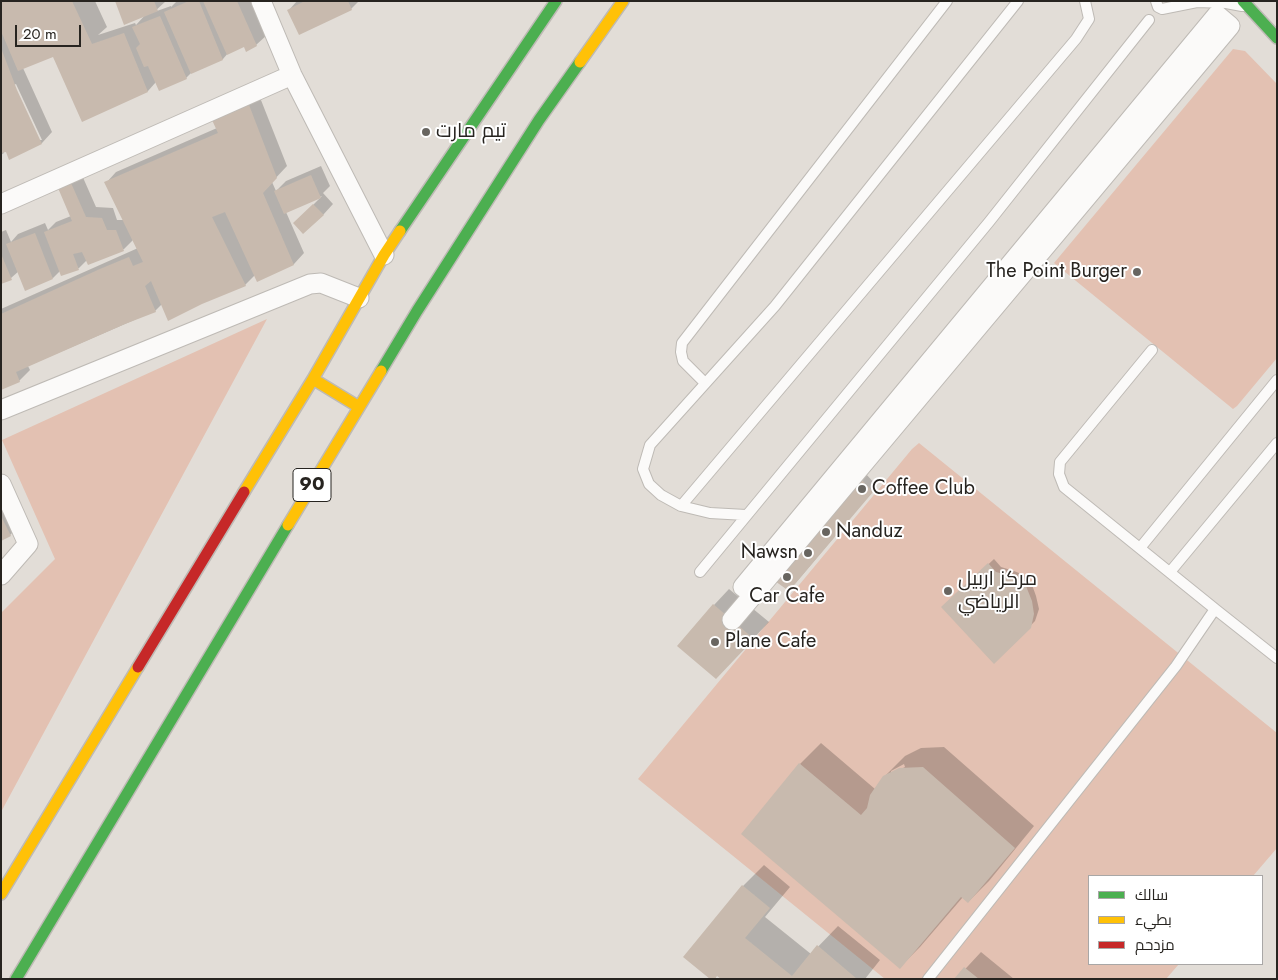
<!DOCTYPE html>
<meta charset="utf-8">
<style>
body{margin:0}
#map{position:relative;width:1278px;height:980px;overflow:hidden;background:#e2ddd7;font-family:Jost,Cairo,sans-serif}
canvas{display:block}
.frame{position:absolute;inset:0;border:2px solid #272420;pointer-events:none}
.legend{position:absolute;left:1088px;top:875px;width:175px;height:90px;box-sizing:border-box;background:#fff;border:1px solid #a9a7a6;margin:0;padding:6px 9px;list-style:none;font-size:15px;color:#272420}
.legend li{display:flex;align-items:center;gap:10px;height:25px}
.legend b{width:25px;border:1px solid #a9a7a6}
.scale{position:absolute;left:15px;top:25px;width:66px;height:22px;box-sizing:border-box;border:2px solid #272420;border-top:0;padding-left:6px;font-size:15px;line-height:18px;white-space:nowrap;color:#272420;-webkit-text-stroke:4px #fff;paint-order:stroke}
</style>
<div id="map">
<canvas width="1278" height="980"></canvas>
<div class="frame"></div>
<ul class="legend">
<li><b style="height:6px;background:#4caf50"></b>سالك</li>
<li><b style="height:6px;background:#ffc107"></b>بطيء</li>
<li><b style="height:6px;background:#c62828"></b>مزدحم</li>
</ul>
<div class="scale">20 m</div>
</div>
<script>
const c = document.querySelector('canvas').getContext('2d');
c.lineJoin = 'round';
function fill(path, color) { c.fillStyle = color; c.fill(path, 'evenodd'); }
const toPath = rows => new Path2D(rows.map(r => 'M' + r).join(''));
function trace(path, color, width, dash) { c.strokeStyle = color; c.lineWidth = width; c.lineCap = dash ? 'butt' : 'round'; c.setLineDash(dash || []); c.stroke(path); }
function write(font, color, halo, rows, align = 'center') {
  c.font = font + ' Jost,Cairo,sans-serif'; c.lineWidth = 4; c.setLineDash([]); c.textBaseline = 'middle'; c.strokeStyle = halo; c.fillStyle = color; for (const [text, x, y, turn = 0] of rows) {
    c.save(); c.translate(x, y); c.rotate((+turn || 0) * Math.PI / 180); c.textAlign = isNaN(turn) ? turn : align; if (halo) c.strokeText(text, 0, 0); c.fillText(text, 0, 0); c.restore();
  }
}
const green = toPath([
 [1233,49,1245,51,1277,84,1277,358,1237,406,1233,409,1054,263],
 [267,319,1,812,1,613,55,559,2,440],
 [919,443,1277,733,1277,848,1253,876,1089,876,1089,964,1179,964,1166,979,885,979,638,779,912,449]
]);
const shadow = toPath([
 [1,1,95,1,107,27,98,35,135,23,136,25,146,14,116,1,166,1,154,12,171,6,171,7,177,1,252,1,267,35,256,45,244,46,229,52,223,59,192,72,186,78,156,82,148,91,82,120,54,56,23,68,52,132,42,143,10,158,7,150,3,151,4,153,1,155],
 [16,84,42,140,39,140,14,85],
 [297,1,359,1,351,9,289,10],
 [259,95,287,166,272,182,276,191,286,181,321,166,330,186,323,193,333,204,323,215,305,213,322,196,286,212,304,253,294,264,257,280,255,275,245,285,162,304,155,311,28,366,30,370,19,381,1,389,1,309,138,248,133,240,124,249,88,264,87,260,79,268,62,275,60,271,53,278,19,271,11,278,1,282,1,232,6,230,11,242,18,234,45,223,48,230,56,222,71,216,60,188,81,173,96,207,113,208,117,220,124,220,106,183,116,172,217,128,214,120],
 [866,474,877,486,794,585],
 [1,485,21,524,10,535,1,539],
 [994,559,1001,567,1014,571,1024,575,1031,582,1036,596,1039,609,1035,621,994,663,943,607],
 [729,589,769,622,732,661,714,605],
 [821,743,875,789,884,777,905,756,921,748,944,747,1034,826,989,881,968,902,963,897,920,947,900,967,800,764],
 [904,764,905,767,891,774,891,771],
 [764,865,790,887,765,917,811,954,838,926,880,960,865,979,723,979,743,886],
 [981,952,1014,979,956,979]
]);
const building = toPath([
 [1,1,72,1,92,44,124,33,148,92,82,122,53,57,18,71,1,31],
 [115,1,154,1,158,11,124,25],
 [189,1,199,1,223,60,191,74,164,12],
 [203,1,237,1,257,46,246,52,244,47,227,55],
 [305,1,348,1,352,10,299,35,287,10],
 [160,16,187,79,159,91,148,66,144,67,136,48,140,44,132,27],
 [1,48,17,90,42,144,9,160,6,152,1,153],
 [249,105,277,178,263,193,294,265,257,282,225,212,212,217,246,286,202,304,168,321,151,281,145,286,156,312,125,324,16,372,20,382,1,390,1,314,100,269,129,257,133,266,143,262,104,182,218,133,212,120],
 [311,175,321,198,284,214,274,191],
 [71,183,86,217,102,218,107,230,116,230,124,251,88,265,82,252,73,254,79,270,61,276,44,232,72,221,58,188],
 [313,204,324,215,303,234,293,223],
 [35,233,53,279,25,291,6,244],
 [1,254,12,280,1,284],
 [860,478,873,492,789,591,772,579],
 [1,516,11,536,1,541],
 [988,563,996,572,1008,575,1019,580,1026,586,1032,601,1034,614,1031,628,994,664,941,607],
 [713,604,754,639,716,679,677,646],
 [799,763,861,815,867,808,870,795,883,776,899,768,923,767,1015,848,968,903,961,897,900,969,741,834],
 [742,885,770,908,745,938,792,976,817,945,857,979,721,979,717,976,715,979,710,979,683,957],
 [964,967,979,979,954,979]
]);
const lane = toPath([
 [1156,1,1158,7,1162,9,1197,2,1226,3,1242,6],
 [705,383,683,361,681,352,682,343,947,1],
 [681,506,1076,39,1089,19,1085,1],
 [746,515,710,513,681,506,661,495,649,484,643,469,650,445,775,306,1018,1],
 [1140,548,1277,380],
 [700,572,989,222,1149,20],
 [1170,572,1277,443],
 [1215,609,1277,658],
 [928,979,1176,666,1215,609,1064,487,1059,474,1060,462,1152,350]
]);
const street = toPath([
 [261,1,292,75,384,255],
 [1,204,292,75],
 [1,410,310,284,321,283,359,298],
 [1,484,28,544,1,575],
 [732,620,754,594,1230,26,1217,15,743,587,754,594]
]);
const fast = toPath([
 [1243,1,1277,38],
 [400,231,556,1],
 [381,371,417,311,539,120,580,62],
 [16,979,288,525]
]);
const slow = toPath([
 [580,62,623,1],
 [313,379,359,407],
 [244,492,313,379,384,255,400,231],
 [288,525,381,371],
 [1,894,138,667]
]);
const jam = toPath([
 [138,667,244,492]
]);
const markers = [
 [426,132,5,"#686560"],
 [1137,272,5,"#686560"],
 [862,489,5,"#686560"],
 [826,532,5,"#686560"],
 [808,553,5,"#686560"],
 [787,577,5,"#686560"],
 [948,591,5,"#686560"],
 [715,642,5,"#686560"]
];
const shields = [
 [312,485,38]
];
const shieldNames = [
 ["90",312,485]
];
const poiNames = [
 ["تيم مارت",436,132],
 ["The Point Burger",1127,272,"right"],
 ["Coffee Club",872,489],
 ["Nanduz",836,532],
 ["Nawsn",798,553,"right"],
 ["مركز اربيل",958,580],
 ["الرياضي",958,603],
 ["Car Cafe",787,597,"center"],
 ["Plane Cafe",725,642]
];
fill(green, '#e3c1b2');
fill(shadow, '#0003');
fill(building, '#c8baae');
trace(lane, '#bebab5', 12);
trace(street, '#bebab5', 21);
trace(fast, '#bebab5', 14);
trace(slow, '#bebab5', 14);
trace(jam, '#bebab5', 14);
trace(lane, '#fbfaf9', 10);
trace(street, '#fbfaf9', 19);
trace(fast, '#4caf50', 11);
trace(slow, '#ffc107', 11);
trace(jam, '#c62828', 11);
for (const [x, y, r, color] of markers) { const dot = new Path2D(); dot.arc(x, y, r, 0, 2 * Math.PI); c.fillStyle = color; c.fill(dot); trace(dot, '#fff', 2); }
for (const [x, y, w] of shields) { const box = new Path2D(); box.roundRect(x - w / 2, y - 16.5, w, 33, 4); c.fillStyle = '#fff'; c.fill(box); trace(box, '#272420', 1); }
write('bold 19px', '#272420', null, shieldNames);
write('20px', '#272420', '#fff', poiNames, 'left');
</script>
